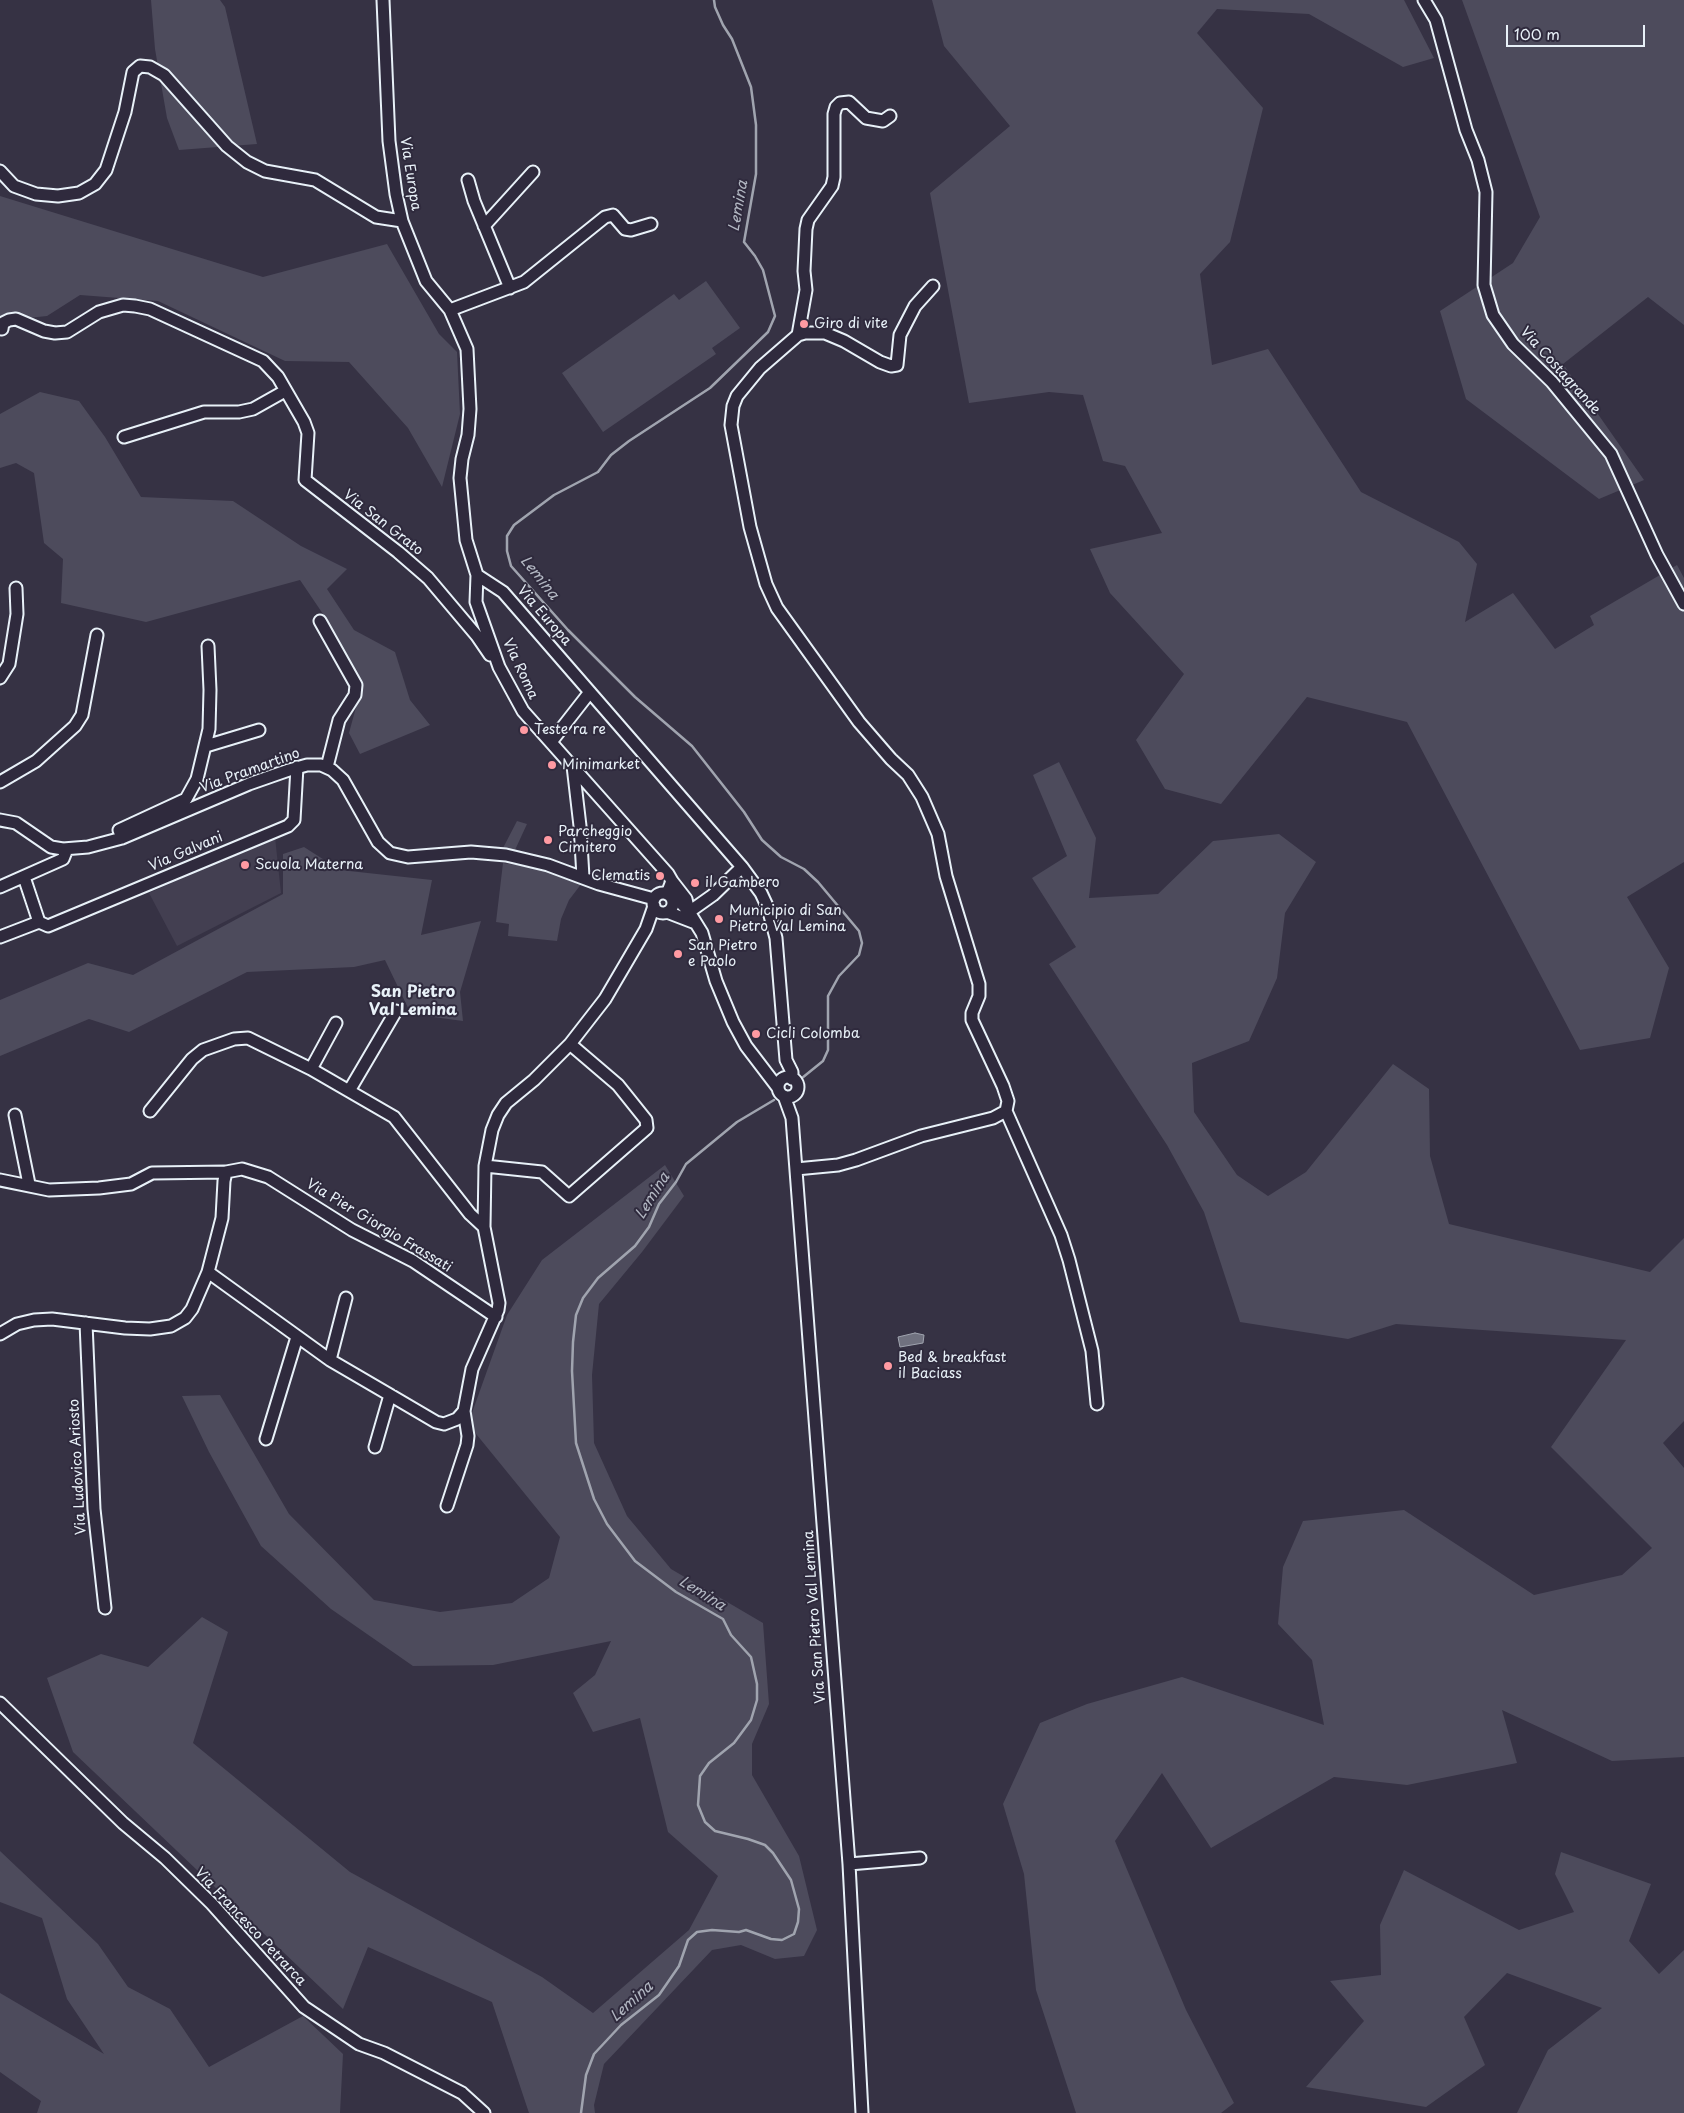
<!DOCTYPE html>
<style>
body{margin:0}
#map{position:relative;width:1684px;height:2113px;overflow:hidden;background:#363244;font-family:"Playpen Sans",sans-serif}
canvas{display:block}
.scale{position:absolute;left:1506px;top:25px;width:139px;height:22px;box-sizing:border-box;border:2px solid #e8f1f8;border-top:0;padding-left:6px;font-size:15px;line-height:18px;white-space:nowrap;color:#e8f1f8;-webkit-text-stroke:4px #2f2a3d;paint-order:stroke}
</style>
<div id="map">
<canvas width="1684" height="2113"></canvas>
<div class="scale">100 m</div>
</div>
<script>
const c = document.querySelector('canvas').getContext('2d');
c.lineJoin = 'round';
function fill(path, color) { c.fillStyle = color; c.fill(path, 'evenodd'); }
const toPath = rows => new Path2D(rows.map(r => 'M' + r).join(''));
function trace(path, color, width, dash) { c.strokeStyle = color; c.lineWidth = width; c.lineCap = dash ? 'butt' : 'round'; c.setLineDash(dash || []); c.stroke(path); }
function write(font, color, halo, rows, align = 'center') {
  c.font = font + ' "Playpen Sans",sans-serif'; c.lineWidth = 4; c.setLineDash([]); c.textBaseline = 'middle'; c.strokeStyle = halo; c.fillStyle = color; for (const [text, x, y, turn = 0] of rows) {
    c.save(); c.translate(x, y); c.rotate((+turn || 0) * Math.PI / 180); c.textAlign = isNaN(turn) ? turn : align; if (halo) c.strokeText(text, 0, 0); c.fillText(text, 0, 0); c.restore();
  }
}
const built = toPath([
 [275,837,281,893,177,946,149,893]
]);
const green = toPath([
 [151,0,220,0,225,7,257,144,179,150,167,118,155,49],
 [932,0,1404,0,1434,58,1403,67,1309,14,1217,9,1197,33,1263,108,1230,242,1200,274,1212,365,1268,349,1361,492,1459,542,1477,564,1465,622,1513,593,1555,649,1594,625,1590,616,1677,565,1684,578,1684,862,1627,897,1669,968,1650,1038,1580,1050,1407,722,1307,697,1221,804,1165,789,1136,740,1184,674,1110,593,1090,549,1162,533,1125,466,1103,461,1083,395,1049,392,969,403,930,193,1010,126,944,46],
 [1462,0,1684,0,1684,325,1648,297,1563,364,1644,480,1599,499,1466,399,1440,311,1513,263,1540,217],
 [0,196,263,277,387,244,439,334,457,352,460,414,442,487,408,428,349,362,285,361,158,301,80,295,47,316,0,321],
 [706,281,740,328,712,348,716,354,603,432,562,373,674,294,679,300],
 [40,392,79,401,105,437,141,497,233,501,301,546,347,569,327,589,354,630,395,652,410,700,430,725,360,754,349,733,362,685,323,614,300,580,146,622,61,603,63,559,44,543,34,473,16,463,0,468,0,414],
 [1059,762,1096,838,1089,898,1158,894,1213,841,1279,834,1316,862,1285,913,1277,978,1249,1041,1192,1063,1194,1112,1237,1175,1268,1196,1306,1172,1393,1064,1429,1089,1430,1156,1449,1224,1650,1272,1684,1238,1684,1421,1663,1443,1684,1468,1684,1757,1612,1761,1502,1710,1517,1763,1407,1785,1334,1777,1211,1848,1162,1773,1115,1841,1186,2010,1234,2103,1221,2113,1076,2113,1036,1990,1024,1874,1003,1804,1040,1723,1087,1704,1182,1677,1324,1725,1312,1660,1278,1624,1283,1567,1303,1521,1404,1510,1534,1595,1622,1575,1652,1548,1551,1447,1626,1340,1396,1324,1348,1339,1240,1322,1204,1212,1167,1145,1049,964,1076,947,1032,878,1067,856,1033,775],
 [517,821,527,824,515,850,503,848],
 [304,847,340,870,432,880,421,935,481,921,460,992,463,1021,411,1014,385,960,354,967,247,972,129,1032,89,1019,0,1056,0,1000,88,963,133,975,283,894,283,854],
 [503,863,557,871,556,876,582,883,569,900,561,919,557,941,508,936,509,924,496,922],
 [665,1165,684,1196,642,1252,599,1304,592,1375,594,1443,627,1516,671,1569,763,1623,769,1704,752,1744,752,1775,799,1856,817,1930,804,1956,775,1959,741,1945,712,1950,604,2064,594,2105,595,2113,529,2113,492,2002,368,1947,343,2009,73,1752,47,1678,101,1654,148,1667,202,1617,228,1632,193,1743,350,1872,542,1977,593,2013,689,1930,718,1876,668,1832,640,1718,593,1732,573,1693,595,1675,611,1641,493,1665,413,1666,331,1609,261,1546,209,1452,182,1396,220,1395,289,1514,374,1600,440,1612,512,1603,549,1578,560,1537,468,1424,507,1315,542,1260],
 [0,1851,98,1944,128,1987,170,2009,209,2067,303,2016,343,2054,340,2113,37,2113,41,2101,0,2072,0,1993,104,2054,67,1999,42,1918,0,1902],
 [1561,1852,1651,1884,1629,1941,1659,1974,1684,1950,1684,2113,1517,2113,1548,2050,1602,2008,1507,1973,1464,2017,1485,2065,1426,2107,1306,2087,1364,2021,1330,1981,1381,1975,1380,1925,1404,1870,1519,1930,1574,1912,1555,1874]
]);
const water = toPath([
 [915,1333,924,1335,923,1343,900,1347,898,1337,915,1333]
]);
const stream = toPath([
 [714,0,715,7,723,25,732,39,751,87,756,125,756,174,744,242,755,256,763,270,775,316,768,332,710,388,629,441,611,455,598,472,554,495,514,525,507,536,507,551,511,566,568,630,635,697,692,746,744,812,762,840,781,857,804,869,818,882,859,931,862,943,859,955,839,976,828,996,828,1050,823,1061,802,1078],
 [581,2113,586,2075,594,2054,621,2025,659,1995,679,1966,688,1940,697,1932,712,1930,739,1932,746,1930,771,1939,782,1940,794,1934,798,1922,799,1909,791,1880,773,1853,765,1845,748,1839,715,1831,705,1822,698,1805,700,1776,709,1763,734,1743,751,1720,757,1700,757,1684,751,1657,731,1635,723,1619,676,1592,635,1561,607,1524,594,1499,576,1443,572,1371,573,1342,576,1315,583,1298,598,1278,635,1246,649,1227,659,1204,676,1182,686,1164,737,1122,774,1100]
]);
const minor = toPath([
 [383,0,389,141,396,194,402,221,426,281,450,310,467,349,470,409,468,435,462,459,460,478,466,540,477,575,476,602,499,667,523,711,668,874,672,881,667,894],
 [1424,0,1436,20,1466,130,1478,160,1486,192,1484,285,1493,315,1513,344,1552,382,1611,454,1657,555,1684,604],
 [0,171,14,186,36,194,58,196,79,193,95,184,106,170,125,112,133,72,140,66,150,67,164,75,227,146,247,162,265,171,315,180,376,217,402,221],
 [468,180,474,201,510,288],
 [484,226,533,172],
 [933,286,915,306,900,335,897,365,891,366,880,362,844,341,825,333,805,333,798,335,760,368,737,396,733,406,731,425,750,527,766,584,777,608,859,722,891,759,908,775,922,797,938,834,946,876,979,984,979,996,972,1013,972,1020,1003,1086,1008,1101,1006,1111,1061,1235,1069,1260,1092,1351,1097,1404],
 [450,310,524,282,605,217,613,215,625,229,631,230,651,224],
 [2,329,3,323,9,320,16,319,44,331,55,333,67,332,99,312,123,305,135,306,150,309,263,361,278,377,304,422,308,433,305,480,398,552,428,578,477,636,490,655],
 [798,335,806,290,804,271,806,229,808,220,832,186,834,177,834,114,836,107,840,103,849,102,866,118,883,121,890,116],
 [124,437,204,412,239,412,253,409,285,391],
 [477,575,503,592,742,867,761,893,768,908,776,938,786,1060,792,1072,792,1079],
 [320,621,356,685,355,695,339,720,327,767],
 [0,678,9,664,17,614,16,588],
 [551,742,590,692],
 [206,746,259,730],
 [573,766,580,826,583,877],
 [0,782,36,761,75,726,82,715,97,635],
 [0,820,16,823,51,847,63,849,88,847,122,838,249,784,289,770,307,765,321,765,332,770,343,780,378,842,390,853,408,857,471,852,506,855,548,865,599,884,654,899],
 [122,838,119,830,186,799,197,779,209,729,210,690,208,646],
 [24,877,39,922],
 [672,881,686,899,689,912,713,895,742,867],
 [0,887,63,859,67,849],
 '653 903a10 10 0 1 1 20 0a10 10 0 1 1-20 0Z',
 [673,900,681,903,689,912,702,933,716,981,733,1022,746,1046,778,1088],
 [667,912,693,922],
 [39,922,48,926,288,826,294,820,297,767],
 [0,937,39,922],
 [311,1069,336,1023],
 '778 1087a10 10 0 1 1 20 0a10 10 0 1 1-20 0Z',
 [349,1091,396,1011],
 [784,1096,792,1118,849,1864,862,2113],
 [150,1111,192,1059,203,1050,234,1039,248,1038,311,1069,394,1117,470,1214,484,1227],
 [15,1115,29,1184],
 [485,1166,542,1172,569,1196,647,1128,646,1120,618,1085,570,1044],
 [796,1169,838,1165,856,1160,921,1136,993,1118,1006,1111],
 [0,1180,49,1190,99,1188,131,1184,152,1173,226,1172],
 [208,1272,330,1360,390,1395,436,1422,444,1424,457,1419,464,1411,472,1369,498,1310,499,1303,484,1227,485,1166,492,1130,498,1115,506,1103,534,1080,570,1044,605,999,646,929,654,906],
 [86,1323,94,1509,105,1608],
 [0,1334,17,1324,34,1320,52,1319,125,1328,150,1329,171,1326,185,1318,192,1309,208,1272,222,1218,224,1181,226,1172,242,1169,268,1177,352,1230,413,1261,496,1317],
 [330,1360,346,1298],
 [266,1439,297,1337],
 [375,1447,390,1395],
 [447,1506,467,1445,468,1436,464,1411],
 [0,1703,123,1823,165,1858,212,1904,304,2007,359,2044,384,2053,462,2093,484,2113],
 [849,1864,920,1858]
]);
const markers = [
 [804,324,5,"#ff9aa2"],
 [524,730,5,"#ff9aa2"],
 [552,765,5,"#ff9aa2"],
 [548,840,5,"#ff9aa2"],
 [245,865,5,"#ff9aa2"],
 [660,876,5,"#ff9aa2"],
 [695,883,5,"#ff9aa2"],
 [719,919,5,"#ff9aa2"],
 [678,954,5,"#ff9aa2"],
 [756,1034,5,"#ff9aa2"],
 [888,1366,5,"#ff9aa2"]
];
const streetNames = [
 ["Via Europa",410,174,81],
 ["Via Costagrande",1560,371,48],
 ["Via San Grato",383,523,38],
 ["Via Europa",544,616,49],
 ["Via Roma",520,669,65],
 ["Via Pramartino",250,771,-20],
 ["Via Galvani",186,852,-23],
 ["Via Pier Giorgio Frassati",379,1226,31],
 ["Via Ludovico Ariosto",78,1467,-93],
 ["Via San Pietro Val Lemina",815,1617,-94],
 ["Via Francesco Petrarca",250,1927,47]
];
const poiNames = [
 ["Giro di vite",814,324],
 ["Teste ra re",534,730],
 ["Minimarket",562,765],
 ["Parcheggio",558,832],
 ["Cimitero",558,848],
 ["Scuola Materna",255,865],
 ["Clematis",650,876,"right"],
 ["il Gambero",705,883],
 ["Municipio di San",729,911],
 ["Pietro Val Lemina",729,927],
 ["San Pietro",688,946],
 ["e Paolo",688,962],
 ["Cicli Colomba",766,1034],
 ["Bed & breakfast",898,1358],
 ["il Baciass",898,1374]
];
const waterNames = [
 ["Lemina",739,206,-80],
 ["Lemina",539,578,51],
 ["Lemina",653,1196,-58],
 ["Lemina",702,1594,32],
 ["Lemina",632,2002,-42]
];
const quarterNames = [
 ["San Pietro",413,993],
 ["Val Lemina",413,1011]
];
fill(built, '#433f51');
fill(green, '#4d4b5c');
fill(water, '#70717f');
trace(water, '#a0a4af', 1);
trace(stream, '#a0a4af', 2.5);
trace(minor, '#e8f1f8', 15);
trace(minor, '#2f2a3d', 11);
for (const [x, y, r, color] of markers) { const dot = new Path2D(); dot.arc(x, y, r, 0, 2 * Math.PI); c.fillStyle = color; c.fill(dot); trace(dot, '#2f2a3d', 2); }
write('14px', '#e8f1f8', '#2f2a3d', streetNames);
write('14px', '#e8f1f8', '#2f2a3d', poiNames, 'left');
write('italic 15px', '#b2b7c2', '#2f2a3d', waterNames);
write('bold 16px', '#e8f1f8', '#2f2a3d', quarterNames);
</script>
